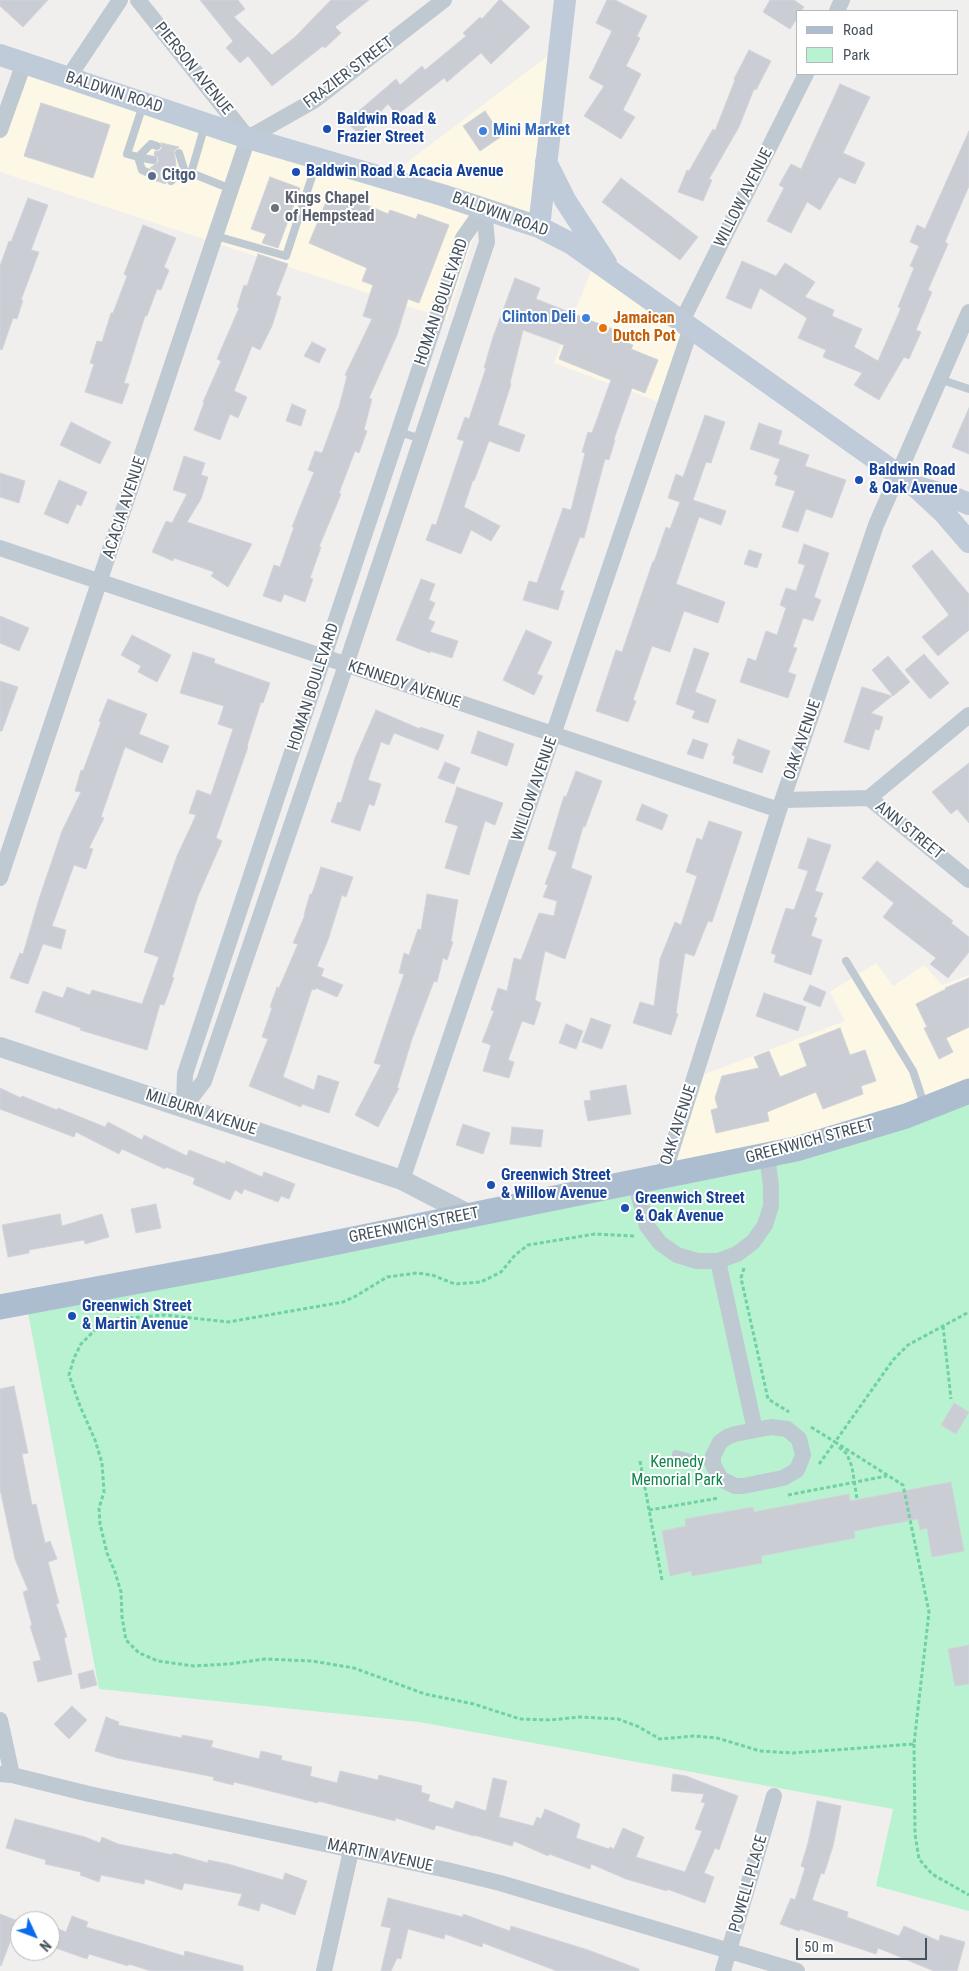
<!DOCTYPE html>
<style>
body{margin:0}
#map{position:relative;width:969px;height:1971px;overflow:hidden;background:#f1eeee;font-family:"Roboto Condensed",sans-serif}
canvas{display:block}
.legend{position:absolute;left:796px;top:10px;width:162px;height:65px;box-sizing:border-box;background:#fff;border:1px solid #b5b9be;margin:0;padding:6px 9px;list-style:none;font-size:15px;color:#45515d}
.legend li{display:flex;align-items:center;gap:10px;height:25px}
.legend b{width:25px;border:1px solid #b5b9be}
.north{position:absolute;left:10px;top:1911px;width:50px;height:50px;box-sizing:border-box;background:#fff;border:1px solid #b5b9be;border-radius:50%;rotate:133deg;font-size:14px;font-weight:700;line-height:20px;text-align:center;color:#45515d}
.north::after{content:'';display:block;margin:auto;width:18px;height:22px;background:#0c6bed;clip-path:polygon(50% 0,100% 100%,50% 72%,0 100%)}
.scale{position:absolute;left:796px;top:1938px;width:131px;height:22px;box-sizing:border-box;border:2px solid #45515d;border-top:0;padding-left:6px;font-size:15px;line-height:18px;white-space:nowrap;color:#45515d;-webkit-text-stroke:4px #fff;paint-order:stroke}
</style>
<div id="map">
<canvas width="969" height="1971"></canvas>
<ul class="legend">
<li><b style="height:6px;background:#acbdcf"></b>Road</li>
<li><b style="height:14px;background:#b9f2d0"></b>Park</li>
</ul>
<div class="north">N</div>
<div class="scale">50 m</div>
</div>
<script>
const c = document.querySelector('canvas').getContext('2d');
c.lineJoin = 'round';
function fill(path, color) { c.fillStyle = color; c.fill(path, 'evenodd'); }
const toPath = rows => new Path2D(rows.map(r => 'M' + r).join(''));
function trace(path, color, width, dash) { c.strokeStyle = color; c.lineWidth = width; c.lineCap = dash ? 'butt' : 'round'; c.setLineDash(dash || []); c.stroke(path); }
function write(font, color, halo, rows, align = 'center') {
  c.font = font + ' "Roboto Condensed",sans-serif'; c.lineWidth = 4; c.setLineDash([]); c.textBaseline = 'middle'; c.strokeStyle = halo; c.fillStyle = color; for (const [text, x, y, turn = 0] of rows) {
    c.save(); c.translate(x, y); c.rotate((+turn || 0) * Math.PI / 180); c.textAlign = isNaN(turn) ? turn : align; if (halo) c.strokeText(text, 0, 0); c.fillText(text, 0, 0); c.restore();
  }
}
const commercial = toPath([
 [553,52,541,224,484,206,447,319,0,172,0,138,27,59,389,176],
 [596,259,698,324,667,405,554,363],
 [876,963,893,986,924,965,942,985,969,975,969,1091,663,1177,692,1079,845,1021,830,992]
]);
const green = toPath([
 [969,1091,969,1911,876,1886,893,1809,419,1722,99,1689,26,1302,663,1177]
]);
const building = toPath([
 [0,0,48,0,23,27,0,6,0,0],
 [200,0,238,0,245,9,234,17,272,55,295,37,331,0,369,0,335,27,341,33,325,48,323,46,272,86,248,56,240,63,226,48,233,41,200,0],
 [499,0,501,0,530,27,491,64,481,53,447,82,444,78,397,115,388,104,359,134,346,122,396,79,400,85,422,66,425,70,466,36,463,33,480,17,482,19,499,0],
 [607,0,615,0,647,16,637,36,640,38,626,66,641,74,623,110,635,117,621,139,584,116,604,86,589,78,612,31,596,23,607,0],
 [770,0,794,0,804,7,801,11,798,11,798,17,790,29,763,12,770,0],
 [749,50,771,61,756,90,754,89,739,127,709,179,712,180,703,201,678,192,687,170,689,171,713,129,715,131,735,80,734,79,749,50],
 [840,84,870,97,843,153,865,163,855,184,839,177,820,210,807,202,791,233,767,221,784,188,779,185,791,164,801,169,840,84],
 [41,103,110,125,93,178,24,156,41,103],
 [485,111,502,136,480,151,463,126,485,111],
 [969,131,969,186,945,242,948,244,928,290,932,292,916,330,921,332,909,359,904,357,879,400,854,385,862,373,823,357,826,350,798,338,807,318,760,288,751,309,726,298,742,261,776,276,785,263,815,282,805,297,834,310,832,316,862,329,854,347,878,361,901,308,898,307,914,268,910,266,919,246,910,242,917,225,925,229,969,131],
 [161,143,179,147,174,151,176,164,175,170,166,179,166,184,147,178,152,178,154,175,154,170,150,168,158,162,158,158,154,155,155,151,159,151,162,148,161,143],
 [270,177,300,188,278,248,262,243,266,234,251,229,270,177],
 [621,178,698,237,680,260,602,202,621,178],
 [331,190,388,214,390,210,416,219,418,214,449,225,419,303,408,299,397,335,369,398,372,399,364,430,367,431,359,453,355,451,339,493,341,494,319,547,321,547,310,578,313,579,305,602,284,594,281,602,263,596,274,565,280,567,294,527,292,527,314,472,308,470,315,451,322,453,339,407,347,376,345,375,372,319,363,316,373,285,362,281,367,268,309,243,331,190],
 [28,198,48,205,31,250,39,252,21,300,23,300,17,319,13,318,2,350,0,349,0,266,9,241,11,242,28,198],
 [143,225,176,238,164,267,169,270,161,290,157,289,147,316,145,316,124,383,129,384,122,404,85,392,94,364,90,363,97,341,102,342,111,313,113,313,127,276,124,274,143,225],
 [258,254,288,264,276,295,281,297,272,326,260,350,252,346,234,391,247,397,238,418,230,414,220,440,194,430,204,403,203,402,221,361,217,359,239,308,237,307,244,285,247,286,258,254],
 [515,278,540,288,536,299,620,332,617,339,633,345,631,349,658,360,645,393,632,388,614,439,615,440,609,460,605,459,584,538,580,537,560,590,564,591,558,610,523,600,529,581,537,583,563,508,571,510,585,453,582,452,588,432,592,433,611,380,559,359,564,345,523,330,510,383,511,384,498,425,525,435,519,452,489,441,474,481,473,480,464,507,500,526,491,541,471,530,461,554,426,540,432,524,436,525,464,441,457,439,465,417,469,419,486,368,484,368,493,337,515,278],
 [312,342,326,349,319,363,304,356,312,342],
 [292,404,306,410,301,426,286,421,292,404],
 [969,408,969,454,952,447,969,408],
 [705,415,725,422,711,463,706,462,693,500,726,511,721,525,699,517,676,584,725,602,718,623,684,611,670,652,652,646,633,700,636,701,628,722,596,711,616,650,622,652,653,561,654,562,666,527,670,529,680,502,668,498,676,474,683,477,705,415],
 [71,422,111,442,100,464,60,445,71,422],
 [759,423,782,431,778,444,809,455,805,466,846,480,832,518,806,509,798,532,782,527,795,491,775,485,778,476,774,474,780,459,750,449,759,423],
 [184,456,205,463,201,475,208,477,201,499,187,522,252,544,228,587,211,576,214,572,174,558,173,561,152,552,166,521,172,523,187,494,173,490,184,456],
 [0,473,25,481,19,503,0,497,0,473],
 [59,480,87,492,81,506,77,504,68,524,44,514,59,480],
 [804,544,829,553,814,597,821,600,813,621,803,618,793,647,797,648,788,672,796,675,788,698,740,682,748,658,756,661,766,631,777,635,786,608,780,605,786,588,796,591,805,565,798,563,804,544],
 [749,550,762,554,757,568,744,564,749,550],
 [932,550,969,594,969,630,938,656,922,637,949,615,912,566,932,550],
 [421,579,435,584,429,600,435,603,428,619,435,622,430,632,458,641,452,658,430,651,430,653,396,640,421,579],
 [0,616,29,628,19,651,0,643,0,616],
 [526,630,552,642,537,674,543,676,534,695,503,680,526,630],
 [132,635,171,655,157,682,138,672,141,666,121,655,132,635],
 [694,648,709,653,695,692,716,700,708,723,692,718,695,711,676,704,694,648],
 [193,652,215,659,214,663,270,683,263,703,261,702,247,746,248,747,216,838,222,841,198,896,172,977,174,978,164,1005,160,1004,147,1050,80,1030,81,1028,35,1012,43,991,63,998,67,987,90,995,92,990,142,1004,159,957,144,952,177,856,196,815,189,813,197,790,211,795,233,729,218,724,224,706,180,693,193,652],
 [924,654,949,683,930,699,905,670,924,654],
 [888,656,910,682,893,696,872,670,888,656],
 [0,681,18,687,2,731,0,731,0,681],
 [862,687,892,696,871,713,883,717,879,730,875,729,869,750,844,742,862,687],
 [108,699,147,714,139,734,169,746,162,763,125,747,101,817,104,818,89,848,93,849,86,869,74,865,52,926,66,930,61,949,43,944,28,984,10,978,20,953,23,954,39,899,62,831,81,792,75,791,81,770,83,771,101,722,99,721,108,699],
 [376,710,420,729,420,727,444,735,438,750,394,733,389,745,381,742,368,780,381,784,374,806,369,804,360,831,331,822,338,802,341,803,355,758,376,710],
 [478,731,514,744,507,766,471,753,478,731],
 [693,739,708,744,703,759,687,754,693,739],
 [738,739,770,751,762,773,733,763,735,756,732,755,738,739],
 [445,762,460,768,454,784,438,778,445,762],
 [969,763,969,823,957,809,951,814,932,792,969,763],
 [576,771,602,781,585,827,583,827,571,868,592,876,565,959,545,951,535,1000,541,1003,534,1025,522,1021,508,1060,514,1062,509,1078,483,1071,491,1045,482,1042,494,1011,491,1010,498,988,507,991,514,958,521,960,539,913,554,916,557,901,543,897,548,885,545,884,557,852,548,849,564,796,566,797,576,771],
 [457,787,503,803,495,825,485,821,469,875,445,868,458,826,445,822,457,787],
 [642,804,668,815,662,830,636,820,642,804],
 [709,821,742,832,712,922,708,921,694,956,685,953,676,1013,678,1014,671,1035,633,1023,640,1002,654,1006,660,959,675,922,681,925,697,876,686,872,697,838,702,840,709,821],
 [808,838,831,845,815,891,823,893,814,917,817,918,811,936,822,940,811,975,774,962,776,955,771,953,786,908,794,910,808,871,798,868,808,838],
 [877,861,953,921,951,923,969,937,969,952,948,978,930,964,936,958,883,917,894,903,862,878,877,861],
 [321,867,353,877,346,897,342,895,328,940,317,966,324,969,321,976,343,985,337,997,316,988,315,990,312,989,283,1077,314,1090,318,1075,339,1082,329,1113,302,1104,301,1107,249,1086,268,1039,262,1037,272,1008,270,1007,277,987,279,988,298,944,293,943,305,915,304,915,310,894,312,894,321,867],
 [427,894,458,900,451,941,453,942,447,960,443,958,437,982,434,981,412,1039,397,1088,399,1088,378,1127,355,1115,381,1065,374,1063,404,974,399,973,404,953,409,955,418,929,421,930,427,894],
 [969,978,969,1027,946,1038,953,1052,939,1059,924,1028,927,1027,916,1004,946,989,945,988,969,978],
 [810,985,826,992,820,1007,803,1000,810,985],
 [764,993,806,1007,798,1031,756,1016,764,993],
 [591,1018,611,1025,602,1049,582,1042,591,1018],
 [566,1024,583,1031,576,1049,559,1043,566,1024],
 [840,1028,850,1055,865,1050,876,1081,861,1086,863,1094,823,1109,816,1092,767,1112,769,1121,716,1133,711,1110,718,1108,715,1098,722,1076,759,1068,754,1057,769,1051,780,1077,807,1066,799,1044,840,1028],
 [626,1085,631,1114,588,1121,584,1101,591,1100,590,1091,626,1085],
 [0,1088,21,1098,22,1096,57,1110,58,1108,105,1127,108,1122,142,1140,144,1135,187,1156,189,1150,225,1164,226,1161,262,1177,264,1172,295,1184,289,1199,281,1196,278,1202,244,1189,242,1194,235,1190,230,1200,193,1184,195,1178,166,1167,165,1169,122,1149,119,1154,76,1132,74,1137,0,1109,0,1088],
 [463,1124,490,1133,483,1154,456,1145,463,1124],
 [512,1127,543,1130,541,1147,510,1144,512,1127],
 [156,1204,161,1228,136,1233,131,1209,156,1204],
 [60,1214,62,1226,102,1214,109,1237,85,1244,84,1240,29,1250,29,1253,8,1257,2,1225,60,1214],
 [14,1386,28,1453,22,1454,32,1505,36,1504,45,1543,50,1541,57,1559,48,1562,59,1603,56,1604,67,1637,64,1638,72,1674,38,1682,33,1662,41,1660,30,1626,32,1625,23,1592,28,1590,15,1559,0,1489,0,1389,14,1386],
 [954,1403,969,1412,956,1434,941,1425,954,1403],
 [951,1482,964,1551,932,1557,927,1528,920,1530,918,1519,854,1531,855,1538,761,1556,762,1563,692,1576,691,1571,670,1576,662,1531,686,1526,685,1519,753,1507,754,1512,849,1494,850,1501,951,1482],
 [969,1645,969,1684,955,1686,948,1649,969,1645],
 [93,1670,97,1685,81,1689,78,1674,93,1670],
 [72,1706,87,1720,69,1739,54,1724,72,1706],
 [106,1717,119,1722,118,1725,182,1738,182,1735,213,1741,211,1747,259,1759,261,1751,282,1756,281,1760,312,1767,310,1776,337,1783,340,1771,378,1780,379,1775,422,1786,421,1792,430,1795,428,1801,453,1809,456,1801,486,1811,493,1778,507,1781,499,1817,533,1826,537,1817,541,1819,545,1809,580,1824,576,1838,609,1849,610,1847,614,1849,623,1828,644,1837,636,1857,685,1872,702,1831,695,1829,705,1803,701,1802,704,1794,671,1791,673,1774,686,1776,738,1796,719,1850,715,1848,704,1873,714,1877,705,1903,667,1889,667,1891,626,1879,591,1864,590,1869,549,1854,548,1856,514,1841,512,1846,474,1835,474,1836,436,1825,434,1830,396,1818,395,1821,318,1801,318,1803,234,1782,233,1785,213,1780,214,1777,117,1758,95,1751,106,1717],
 [817,1801,841,1806,833,1846,824,1874,821,1873,812,1900,848,1912,847,1917,899,1936,904,1926,939,1941,940,1935,965,1942,957,1971,934,1971,878,1948,876,1954,800,1929,799,1931,780,1924,791,1898,795,1900,805,1868,801,1866,808,1843,817,1801],
 [15,1819,85,1837,100,1843,102,1837,118,1844,173,1855,173,1853,208,1863,208,1860,228,1864,283,1880,285,1873,307,1881,295,1915,261,1903,259,1911,238,1905,242,1894,184,1883,182,1890,145,1879,144,1884,101,1875,99,1882,80,1875,81,1872,45,1864,46,1860,6,1848,15,1819],
 [388,1898,463,1917,463,1914,510,1931,511,1926,588,1950,639,1969,639,1971,557,1971,483,1943,482,1947,445,1934,444,1939,408,1929,401,1959,397,1958,391,1971,381,1971,391,1928,381,1926,388,1898],
 [0,1914,18,1921,1,1966,0,1965,0,1914],
 [72,1916,88,1922,86,1927,184,1956,185,1951,243,1966,243,1971,151,1971,129,1964,128,1966,89,1954,87,1959,50,1946,50,1925,66,1932,72,1916]
]);
const path = toPath([
 [634,1236,595,1234,528,1245,515,1255,501,1272,481,1282,455,1284,432,1275,417,1273,387,1277,356,1296,343,1302,228,1322,165,1315,116,1319,95,1330,81,1344,74,1358,69,1375,80,1406,95,1440,102,1463,104,1492,99,1508,100,1524,107,1553,115,1572,121,1592,122,1617,126,1640,139,1653,158,1661,194,1666,229,1664,265,1659,312,1661,354,1668,425,1694,474,1704,520,1719,550,1720,580,1717,618,1719,637,1726,660,1739,694,1736,717,1738,760,1751,793,1753,914,1744,929,1612,903,1485,835,1442,893,1360,908,1345,969,1312],
 [744,1268,741,1278,768,1399,789,1412],
 [943,1326,951,1399],
 [811,1427,835,1442],
 [839,1447,847,1454,852,1467,857,1499],
 [640,1461,662,1580],
 [819,1464,835,1442],
 [788,1495,887,1476],
 [649,1510,719,1498],
 [914,1744,915,1834,919,1859,932,1874,969,1895]
]);
const service = toPath([
 [143,105,127,154,138,157,151,144,157,146],
 [205,125,191,173,231,189],
 [149,173,142,170,138,157,153,160],
 [171,181,184,169,179,153],
 [216,236,286,256,317,161],
 [939,379,969,389],
 [399,432,422,439],
 [846,961,913,1071,924,1104],
 [676,1454,713,1464]
]);
const minor = toPath([
 [138,0,248,138],
 [837,11,842,0],
 [68,78,120,0],
 [0,130,24,63],
 [248,138,315,100,444,0],
 [682,321,806,74],
 [0,548,779,810],
 [869,798,969,715],
 [783,800,869,798,969,880],
 [0,878,248,138],
 [184,1107,204,1081,346,665,487,242,484,208],
 [184,1107,185,1074,463,238,484,208],
 [663,1177,779,810,876,525,969,312],
 [402,1180,691,328],
 [635,1182,647,1226,660,1243,677,1255,697,1261,718,1261,737,1254,753,1242,765,1225,771,1206,771,1186,767,1155],
 [718,1261,755,1430],
 [771,1427,787,1429,799,1439,803,1455,797,1470,783,1478,743,1486,735,1486,721,1479,713,1465,713,1456,720,1442,727,1437,735,1434,771,1427],
 [0,1720,12,1775],
 [0,1774,12,1775,89,1794,447,1870,500,1883,797,1971],
 [324,1971,351,1851],
 [723,1971,774,1796]
]);
const tertiary = toPath([
 [0,1047,402,1180,468,1214]
]);
const secondary = toPath([
 [0,55,248,138,442,195,539,227,572,244,914,486,947,495,969,504],
 [546,162,565,200,606,263],
 [539,227,565,0],
 [917,488,944,513,969,542]
]);
const primary = toPath([
 [0,1307,220,1266,796,1149,906,1116,969,1091]
]);
const markers = [
 [327,129,5,"#1a4fb4"],
 [483,131,5,"#3f7fe0"],
 [296,172,5,"#1a4fb4"],
 [152,176,5,"#5c6f8a"],
 [275,208,5,"#6b7280"],
 [586,318,5,"#3f7fe0"],
 [603,328,5,"#e8710a"],
 [859,480,5,"#1a4fb4"],
 [491,1185,5,"#1a4fb4"],
 [625,1208,5,"#1a4fb4"],
 [72,1316,5,"#1a4fb4"]
];
const streetNames = [
 ["PIERSON AVENUE",193,69,51],
 ["FRAZIER STREET",349,73,-37],
 ["BALDWIN ROAD",114,93,18],
 ["WILLOW AVENUE",744,198,-63],
 ["BALDWIN ROAD",500,215,20],
 ["HOMAN BOULEVARD",442,302,-71],
 ["ACACIA AVENUE",125,508,-72],
 ["KENNEDY AVENUE",404,685,19],
 ["HOMAN BOULEVARD",314,687,-72],
 ["OAK AVENUE",803,740,-71],
 ["WILLOW AVENUE",535,789,-71],
 ["ANN STREET",909,831,39],
 ["MILBURN AVENUE",201,1113,18],
 ["OAK AVENUE",679,1125,-72],
 ["GREENWICH STREET",810,1142,-15],
 ["GREENWICH STREET",414,1226,-11],
 ["MARTIN AVENUE",380,1856,12],
 ["POWELL PLACE",749,1884,-74]
];
const transitNames = [
 ["Baldwin Road &",337,120],
 ["Frazier Street",337,138],
 ["Baldwin Road & Acacia Avenue",306,172],
 ["Baldwin Road",869,471],
 ["& Oak Avenue",869,489],
 ["Greenwich Street",501,1176],
 ["& Willow Avenue",501,1194],
 ["Greenwich Street",635,1199],
 ["& Oak Avenue",635,1217],
 ["Greenwich Street",82,1307],
 ["& Martin Avenue",82,1325]
];
const shopNames = [
 ["Mini Market",493,131],
 ["Clinton Deli",576,318,"right"]
];
const serviceNames = [
 ["Citgo",162,176]
];
const worshipNames = [
 ["Kings Chapel",285,199],
 ["of Hempstead",285,217]
];
const foodNames = [
 ["Jamaican",613,319],
 ["Dutch Pot",613,337]
];
const parkNames = [
 ["Kennedy",677,1463],
 ["Memorial Park",677,1481]
];
fill(commercial, '#fdf7e6');
fill(green, '#b9f2d0');
fill(building, '#cacdd4');
trace(building, '#d2d4da', 1);
trace(path, '#6fd2a3', 3, [4, 2.5]);
trace(service, '#bec9d2', 8);
trace(minor, '#bec9d2', 16);
trace(tertiary, '#bec9d2', 20);
trace(secondary, '#bfcbd9', 22);
trace(primary, '#acbdcf', 25);
for (const [x, y, r, color] of markers) { const dot = new Path2D(); dot.arc(x, y, r, 0, 2 * Math.PI); c.fillStyle = color; c.fill(dot); trace(dot, '#fff', 2); }
write('16px', '#45515d', '#fff', streetNames);
write('bold 16px', '#164399', '#fff', transitNames, 'left');
write('bold 16px', '#366cbe', '#fff', shopNames, 'left');
write('bold 16px', '#4e5e75', '#fff', serviceNames, 'left');
write('bold 16px', '#5b616d', '#fff', worshipNames, 'left');
write('bold 16px', '#c56008', '#fff', foodNames, 'left');
write('16px', '#10844c', '#fff', parkNames);
</script>
